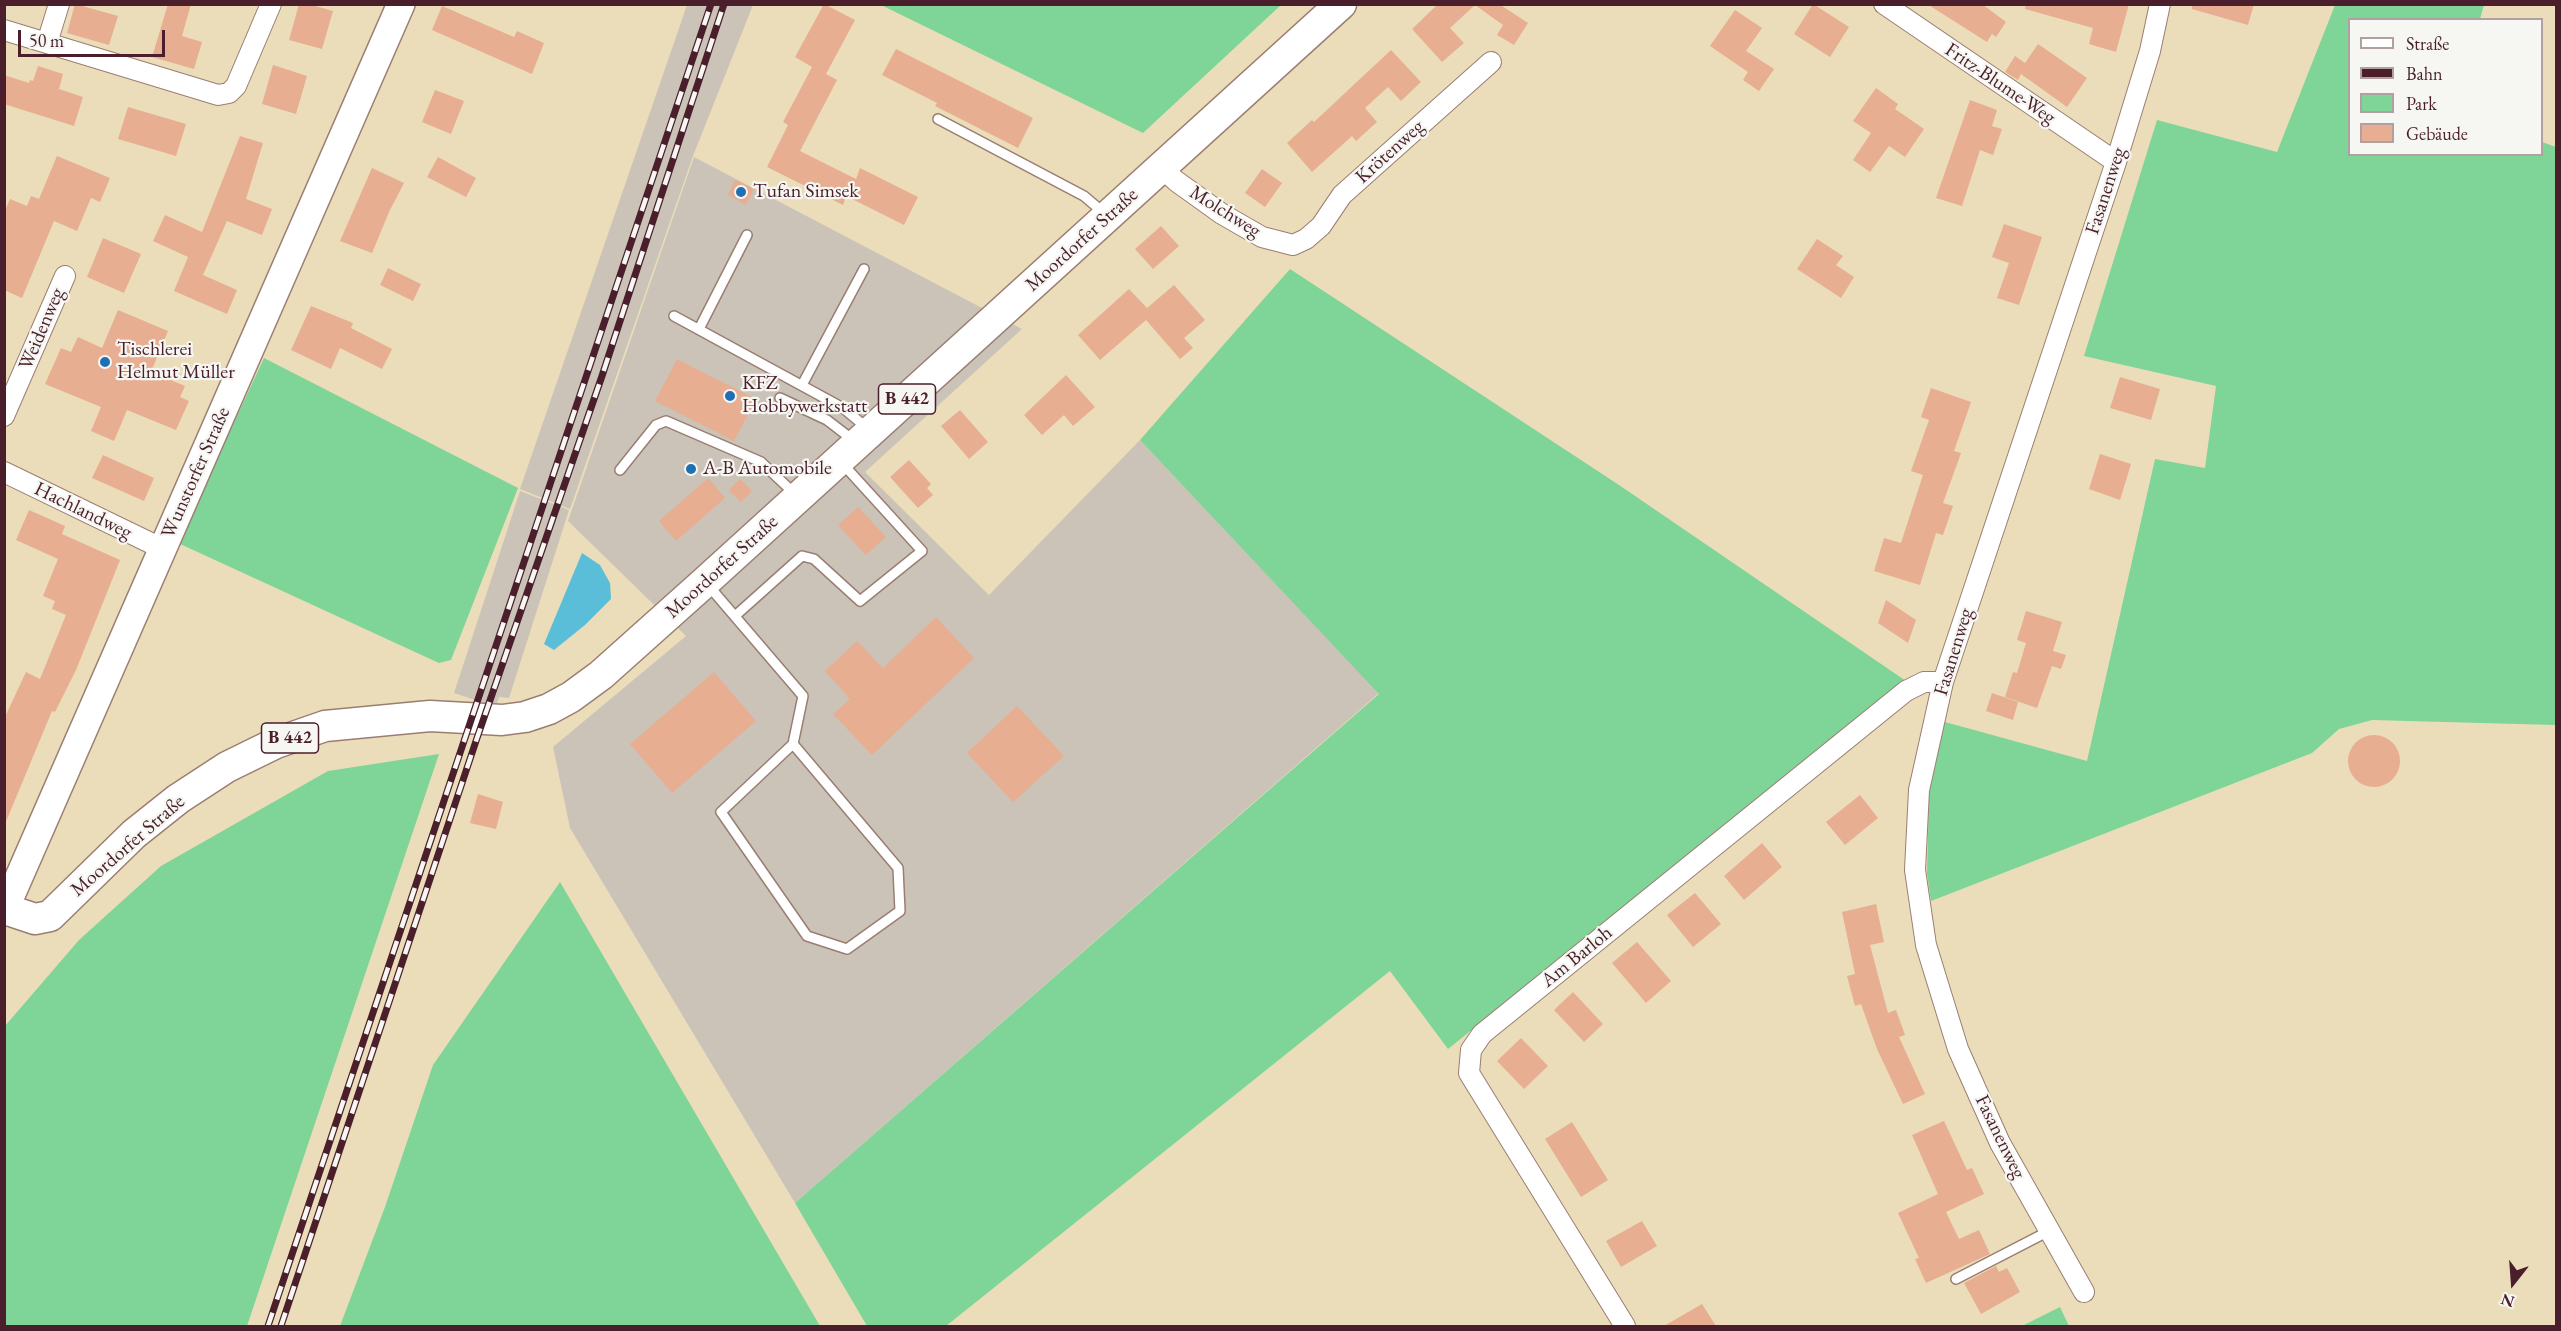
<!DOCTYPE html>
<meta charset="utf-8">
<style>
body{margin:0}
#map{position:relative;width:2561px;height:1331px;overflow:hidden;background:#ebddba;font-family:"EB Garamond",serif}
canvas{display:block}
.frame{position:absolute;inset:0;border:6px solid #4a1f2b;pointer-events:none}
.legend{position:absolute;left:2348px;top:18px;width:195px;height:138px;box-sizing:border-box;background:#f6f6f2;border:2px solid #b1a0a2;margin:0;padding:8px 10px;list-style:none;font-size:18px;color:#4a1f2b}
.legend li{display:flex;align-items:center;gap:12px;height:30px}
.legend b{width:30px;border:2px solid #b1a0a2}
.north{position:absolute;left:2483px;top:1253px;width:60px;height:60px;-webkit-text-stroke:4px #f6f6f2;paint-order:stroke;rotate:197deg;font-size:16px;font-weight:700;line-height:24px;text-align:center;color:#4a1f2b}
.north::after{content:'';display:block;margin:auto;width:21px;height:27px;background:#4a1f2b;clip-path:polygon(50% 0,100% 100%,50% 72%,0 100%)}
.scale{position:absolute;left:18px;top:30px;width:147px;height:27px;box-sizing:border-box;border:3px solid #4a1f2b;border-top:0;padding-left:8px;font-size:18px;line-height:21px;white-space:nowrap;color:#4a1f2b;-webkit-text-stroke:4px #f6f6f2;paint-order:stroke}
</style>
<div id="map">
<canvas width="2561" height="1331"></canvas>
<div class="frame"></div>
<ul class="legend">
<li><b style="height:8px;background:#fff"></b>Straße</li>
<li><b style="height:8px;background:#4a1f2b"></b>Bahn</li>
<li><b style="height:16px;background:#7fd497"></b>Park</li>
<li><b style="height:16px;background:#e7ae91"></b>Gebäude</li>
</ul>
<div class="north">N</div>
<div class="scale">50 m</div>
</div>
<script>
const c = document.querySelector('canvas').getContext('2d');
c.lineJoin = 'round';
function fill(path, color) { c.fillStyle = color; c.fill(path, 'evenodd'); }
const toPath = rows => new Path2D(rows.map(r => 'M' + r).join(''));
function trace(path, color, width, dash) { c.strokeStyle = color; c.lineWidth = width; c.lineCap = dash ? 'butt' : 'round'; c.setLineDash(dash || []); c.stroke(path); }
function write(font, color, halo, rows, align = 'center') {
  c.font = font + ' "EB Garamond",serif'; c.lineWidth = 4.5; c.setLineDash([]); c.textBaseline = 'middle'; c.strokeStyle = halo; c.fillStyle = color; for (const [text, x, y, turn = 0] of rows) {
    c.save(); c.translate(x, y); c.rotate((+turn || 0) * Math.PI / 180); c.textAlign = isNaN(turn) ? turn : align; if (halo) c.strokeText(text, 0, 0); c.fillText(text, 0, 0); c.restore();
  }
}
const industrial = toPath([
 [687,5,753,5,693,156,570,509,520,489],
 [694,157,1022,329,865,472,989,595,1140,440,1379,693,795,1203,570,828,553,747,686,636,568,521],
 [520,491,569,510,509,698,499,697,496,707,454,693]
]);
const green = toPath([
 [881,5,1281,4,1281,5,1143,133],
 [2335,5,2484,5,2480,19,2350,20,2350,154,2542,154,2542,142,2556,147,2556,725,2372,720,2339,729,2312,753,1931,901,1927,873,1929,794,1945,722,2087,761,2155,459,2205,468,2216,386,2084,356,2157,120,2277,152],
 [1290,269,1619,485,1906,681,1448,1049,1390,971,946,1326,867,1326,795,1203,1379,694,1140,440],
 [264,358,518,488,451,660,439,663,178,543],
 [439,754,247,1326,5,1326,5,1026,79,940,161,866,328,771],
 [560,882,820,1326,340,1326,385,1207,433,1065],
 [2060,1307,2069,1326,2022,1326]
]);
const water = toPath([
 [582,553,600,565,610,583,611,599,585,625,554,650,544,644]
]);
const building = toPath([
 [75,4,118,16,109,45,67,33],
 [168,4,191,4,182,36,202,42,194,69,152,57],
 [299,4,308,4,333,11,322,49,289,40],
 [824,4,855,20,826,74,837,80,800,151,856,179,860,168,918,197,904,225,846,196,843,205,767,167,788,125,783,122,812,67,795,57],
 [1438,4,1499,4,1528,23,1514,45,1497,35,1503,25,1475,5,1450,28,1464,43,1442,62,1412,29],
 [1813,4,1849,27,1830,57,1794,34],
 [1927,4,1982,4,2006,22,1996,37,1992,34,1987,42],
 [2026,4,2129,4,2116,52,2089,44,2093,28,2025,9],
 [2192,4,2254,4,2248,25,2192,9],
 [442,6,514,37,517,31,544,43,532,74,432,30],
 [1735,10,1762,28,1746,51,1774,69,1759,91,1743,80,1748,72,1710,46],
 [2038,44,2087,78,2067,107,2021,74,2018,80,2005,72,2015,56,2025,63],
 [896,49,1033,118,1018,148,935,106,937,103,882,75],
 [1391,50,1421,82,1401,101,1388,87,1365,108,1377,122,1356,141,1352,136,1312,172,1287,143,1312,120,1314,122],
 [273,65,307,76,296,114,262,104],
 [38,66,63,74,59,89,83,97,74,126,4,104,4,75,29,83,30,80,33,81],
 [1876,88,1898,104,1895,109,1924,129,1905,157,1889,146,1870,172,1853,160,1871,133,1853,121],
 [435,90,464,101,451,134,422,122],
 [1970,100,1997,110,1992,126,2002,129,1993,155,1980,150,1962,206,1936,198],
 [128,107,186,124,176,156,118,139],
 [240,136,263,143,246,199,272,209,262,235,227,221,203,275,237,290,227,314,174,291,188,257,153,241,165,215,202,232],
 [57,156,110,178,100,202,91,198,77,231,54,221,22,298,4,290,4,213,10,199,27,206,31,196,39,199],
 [438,157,476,178,466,197,427,177],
 [372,168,404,183,389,212,372,253,340,241],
 [1262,169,1282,183,1265,207,1245,193],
 [735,180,754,189,746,205,728,195],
 [2004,224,2042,237,2019,305,1997,298,2009,263,1992,257],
 [1161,226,1179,246,1153,269,1135,249],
 [103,238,141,254,124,293,87,277],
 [1817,239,1843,256,1836,265,1854,277,1841,298,1797,269],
 [388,268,421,284,413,301,380,285],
 [1174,285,1205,320,1184,338,1193,348,1180,359,1146,320,1100,360,1078,335,1129,289,1147,308],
 [311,306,353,323,351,328,392,349,382,369,340,348,331,369,291,350],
 [118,310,168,331,151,372,185,386,180,397,189,401,176,430,127,410,114,441,91,431,101,407,45,384,61,348,71,352,78,337,102,348],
 [677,359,756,399,734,441,655,401],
 [1066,375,1095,407,1073,426,1064,415,1042,435,1024,415],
 [2120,377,2160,389,2151,420,2110,408],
 [1931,388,1971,402,1954,451,1961,453,1943,503,1953,506,1943,535,1936,533,1920,585,1874,571,1884,538,1901,543,1923,475,1911,471,1929,420,1921,417],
 [960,410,988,442,969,459,941,426],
 [2100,454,2131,464,2120,500,2089,489],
 [103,455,154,478,144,501,92,478],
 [909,460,931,484,927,488,933,495,918,508,890,477],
 [708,478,725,498,676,541,659,521],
 [740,479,752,491,741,502,729,490],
 [858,507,886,537,866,555,838,525],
 [29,510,65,526,62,534,120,560,76,670,55,712,52,711,5,824,4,719,26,672,40,679,66,615,52,609,55,601,43,596,58,559,16,540],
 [1886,600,1916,620,1908,643,1878,623],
 [2026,611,2062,622,2053,651,2066,655,2061,669,2052,666,2037,708,2005,697,2013,672,2017,673,2026,643,2017,640],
 [936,617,974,658,872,755,833,714,850,699,825,671,857,641,883,668],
 [714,672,756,721,672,793,630,744],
 [1992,693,2018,702,2013,720,1986,711],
 [1017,706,1064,756,1013,802,967,753],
 '2348 761a26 26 0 1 1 52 0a26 26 0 1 1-52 0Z',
 [478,794,503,802,496,829,470,823],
 [1860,795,1878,818,1845,845,1826,822],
 [1762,843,1782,867,1744,900,1724,876],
 [1695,893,1721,924,1693,947,1667,915],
 [1876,904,1884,942,1870,945,1888,1013,1896,1010,1905,1035,1899,1037,1925,1094,1903,1104,1877,1049,1861,1004,1855,1006,1847,976,1855,974,1842,912],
 [1637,942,1671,981,1646,1003,1612,963],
 [1573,992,1603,1024,1584,1042,1554,1010],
 [1521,1038,1548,1066,1524,1089,1497,1061],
 [1944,1121,1967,1170,1972,1168,1984,1194,1946,1212,1959,1239,1979,1230,1990,1254,1926,1283,1915,1259,1919,1258,1898,1213,1938,1194,1912,1135],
 [1572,1122,1608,1180,1581,1197,1545,1139],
 [1642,1221,1657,1246,1621,1267,1606,1241],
 [1996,1266,1999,1272,2007,1268,2020,1292,1981,1314,1964,1283],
 [1702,1304,1716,1326,1664,1326]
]);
const lane = toPath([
 [938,119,1084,196,1104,213],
 [674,316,843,408,867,428],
 [699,329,747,235],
 [802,385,864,269],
 [780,398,827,420,853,440],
 [620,470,656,425,666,421,761,462,796,495],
 [708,585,803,696,793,744,721,812,807,936,847,949,900,911,898,868,793,744],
 [735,616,802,556,814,559,860,601,922,551,841,462],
 [1956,1279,2049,1231]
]);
const street = toPath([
 [1884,4,2116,162],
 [4,30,218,95,229,93,236,86,271,4],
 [47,43,59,4],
 [1162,168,1176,181,1222,214,1262,237,1293,245,1306,239,1321,226,1342,195,1491,62],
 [4,416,65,276],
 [4,472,163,549],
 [2084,1292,2000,1143,1958,1049,1926,945,1915,870,1919,790,1943,682,2116,162,2150,51,2160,4],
 [1625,1326,1469,1073,1471,1050,1482,1034,1906,691,1924,682,1943,682]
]);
const secondary = toPath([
 [5,909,401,4]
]);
const primary = toPath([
 [5,909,35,919,50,916,134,834,178,799,227,767,276,743,325,726,430,716,502,720,525,717,549,709,571,697,601,675,705,582,1341,4]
]);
const rail = toPath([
 [268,1326,711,4],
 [281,1326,477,738,602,376,724,4]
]);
const markers = [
 [741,192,6,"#1f6fb2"],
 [105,362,6,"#1f6fb2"],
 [730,396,6,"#1f6fb2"],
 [691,469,6,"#1f6fb2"]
];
const shields = [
 [907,399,57],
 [290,738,57]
];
const shieldNames = [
 ["B 442",907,399],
 ["B 442",290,738]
];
const streetNames = [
 ["Fritz-Blume-Weg",2000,84,34],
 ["Krötenweg",1390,152,-42],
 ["Fasanenweg",2106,191,-72],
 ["Molchweg",1225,212,32],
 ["Moordorfer Straße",1082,240,-42],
 ["Weidenweg",42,329,-67],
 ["Wunstorfer Straße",196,473,-66],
 ["Hachlandweg",83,511,26],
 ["Moordorfer Straße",722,567,-42],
 ["Fasanenweg",1954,652,-73],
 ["Moordorfer Straße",128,846,-41],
 ["Am Barloh",1577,957,-39],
 ["Fasanenweg",2000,1137,64]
];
const poiNames = [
 ["Tufan Simsek",753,192],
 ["Tischlerei",117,350],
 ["Helmut Müller",117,373],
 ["KFZ",742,384],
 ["Hobbywerkstatt",742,407],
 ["A-B Automobile",703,469]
];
fill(industrial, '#cbc3b8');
fill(green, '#7fd497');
fill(water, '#5bbed9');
fill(building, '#e7ae91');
trace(lane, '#9a7e72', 12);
trace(street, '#9a7e72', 22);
trace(secondary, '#9a7e72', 30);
trace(primary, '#9a7e72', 33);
trace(lane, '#fff', 9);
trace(street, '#fff', 20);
trace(secondary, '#fff', 27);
trace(primary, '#fff', 30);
trace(rail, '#4a1f2b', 7);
trace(rail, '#f6f6f2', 4.5, [14]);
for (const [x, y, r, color] of markers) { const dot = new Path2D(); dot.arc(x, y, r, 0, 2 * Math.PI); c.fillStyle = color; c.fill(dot); trace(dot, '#f6f6f2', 2); }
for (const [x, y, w] of shields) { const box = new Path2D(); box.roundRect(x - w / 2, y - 15, w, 30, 4.5); c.fillStyle = '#f6f6f2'; c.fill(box); trace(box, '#4a1f2b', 1.5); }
write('bold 18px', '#4a1f2b', null, shieldNames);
write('20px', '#4a1f2b', '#f6f6f2', streetNames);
write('20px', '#4a1f2b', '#f6f6f2', poiNames, 'left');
</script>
